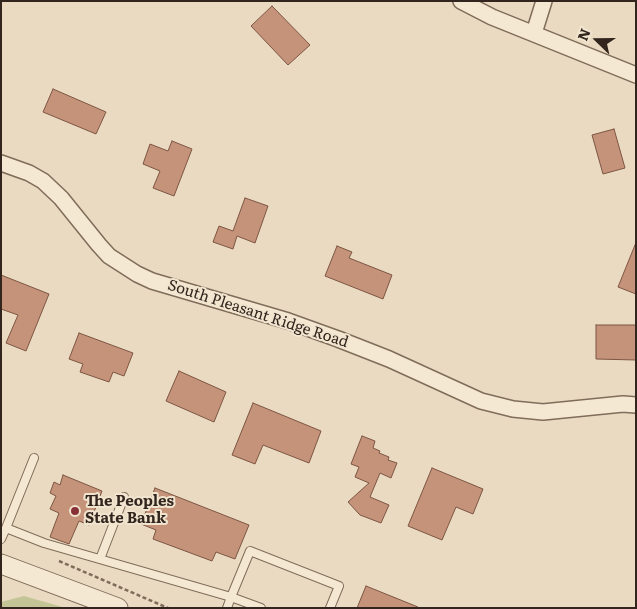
<!DOCTYPE html>
<style>
body{margin:0}
#map{position:relative;width:637px;height:609px;overflow:hidden;background:#e9dac1;font-family:Literata,serif}
canvas{display:block}
.frame{position:absolute;inset:0;border:2px solid #31251d;pointer-events:none}
.north{position:absolute;left:572px;top:15px;width:50px;height:50px;-webkit-text-stroke:4px #f1e5cf;paint-order:stroke;rotate:292deg;font-size:14px;font-weight:700;line-height:20px;text-align:center;color:#31251d}
.north::after{content:'';display:block;margin:auto;width:18px;height:22px;background:#31251d;clip-path:polygon(50% 0,100% 100%,50% 72%,0 100%)}
</style>
<div id="map">
<canvas width="637" height="609"></canvas>
<div class="frame"></div>
<div class="north">N</div>
</div>
<script>
const c = document.querySelector('canvas').getContext('2d');
c.lineJoin = 'round';
function fill(path, color) { c.fillStyle = color; c.fill(path, 'evenodd'); }
const toPath = rows => new Path2D(rows.map(r => 'M' + r).join(''));
function trace(path, color, width, dash) { c.strokeStyle = color; c.lineWidth = width; c.lineCap = dash ? 'butt' : 'round'; c.setLineDash(dash || []); c.stroke(path); }
function write(font, color, halo, rows, align = 'center') {
  c.font = font + ' Literata,serif'; c.lineWidth = 4; c.setLineDash([]); c.textBaseline = 'middle'; c.strokeStyle = halo; c.fillStyle = color; for (const [text, x, y, turn = 0] of rows) {
    c.save(); c.translate(x, y); c.rotate((+turn || 0) * Math.PI / 180); c.textAlign = isNaN(turn) ? turn : align; if (halo) c.strokeText(text, 0, 0); c.fillText(text, 0, 0); c.restore();
  }
}
const green = toPath([
 [24,596,59,606,65,608,1,608,1,602]
]);
const building = toPath([
 [272,6,310,45,288,65,251,26,272,6],
 [53,89,106,112,96,134,43,112,53,89],
 [614,129,625,168,603,174,592,135,614,129],
 [172,141,192,149,174,196,153,188,160,171,143,164,150,144,168,151,172,141],
 [245,198,268,206,255,243,237,236,233,249,213,242,219,226,233,231,245,198],
 [635,245,636,245,636,294,618,287,635,245],
 [337,246,352,252,349,258,392,275,383,299,325,276,337,246],
 [1,275,49,294,26,351,6,343,18,315,1,309,1,275],
 [596,325,636,325,636,360,596,359,596,325],
 [79,333,133,353,124,376,113,372,109,382,80,372,83,364,69,359,79,333],
 [179,371,226,392,214,422,166,401,179,371],
 [253,403,321,431,309,463,263,445,255,464,232,455,253,403],
 [362,436,375,441,373,448,380,451,379,453,389,457,388,460,397,463,391,478,380,473,370,497,389,505,381,523,360,515,348,502,369,483,355,477,359,467,351,464,362,436],
 [432,468,483,489,473,514,456,507,442,540,408,526,432,468],
 [63,475,102,491,89,525,79,521,69,544,50,537,59,513,50,509,56,496,50,493,54,482,60,485,63,475],
 [155,488,249,525,235,559,216,552,212,561,153,539,156,530,141,524,155,488],
 [366,586,418,607,418,608,357,608,366,586]
]);
const path = toPath([
 [59,561,168,608]
]);
const service = toPath([
 [6,528,34,458],
 [1,539,6,528,44,543,231,597,227,608],
 [100,559,124,497],
 [261,608,231,597,250,551,339,586,330,608]
]);
const minor = toPath([
 [461,1,492,17,636,75],
 [534,33,544,1],
 [1,163,29,173,43,181,61,198,99,245,109,256,137,274,152,281,288,321,338,339,389,359,481,401,513,409,543,412,623,404,636,405]
]);
const tertiary = toPath([
 [1,564,118,608]
]);
const markers = [
 [75,511,5,"#893037"]
];
const streetNames = [
 ["South Pleasant Ridge Road",258,314,18]
];
const poiNames = [
 ["The Peoples",85,502],
 ["State Bank",85,519]
];
fill(green, '#c3c596');
fill(building, '#c4937a');
trace(building, '#7d5542', 1);
trace(service, '#806c5a', 10);
trace(minor, '#806c5a', 18);
trace(tertiary, '#806c5a', 21);
trace(path, '#806c5a', 2.5, [4, 2.5]);
trace(service, '#f5e8d3', 8);
trace(minor, '#f5e8d3', 15);
trace(tertiary, '#f5e8d3', 19);
for (const [x, y, r, color] of markers) { const dot = new Path2D(); dot.arc(x, y, r, 0, 2 * Math.PI); c.fillStyle = color; c.fill(dot); trace(dot, '#f1e5cf', 2); }
write('15px', '#31251d', '#f1e5cf', streetNames);
write('bold 15px', '#31251d', '#f1e5cf', poiNames, 'left');
</script>
